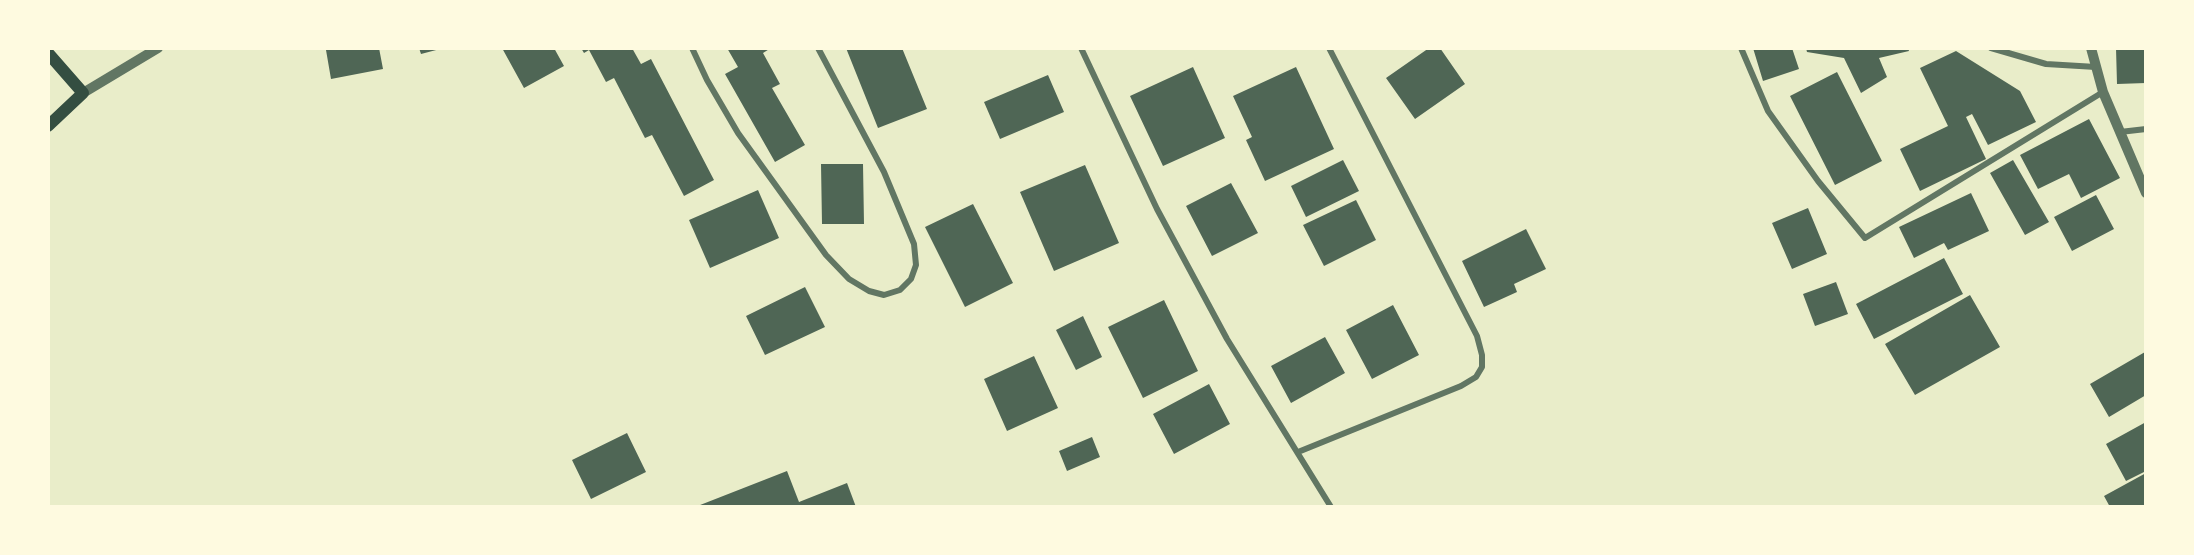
<!DOCTYPE html>
<style>
body{margin:0}
#map{position:relative;width:2194px;height:555px;overflow:hidden;background:#e9edc9;font-family:"Open Sans",sans-serif}
canvas{display:block}
.frame{position:absolute;inset:0;border:50px solid #fefae0;pointer-events:none}
</style>
<div id="map">
<canvas width="2194" height="555"></canvas>
<div class="frame"></div>
</div>
<script>
const c = document.querySelector('canvas').getContext('2d');
c.lineJoin = 'round';
function fill(path, color) { c.fillStyle = color; c.fill(path, 'evenodd'); }
const toPath = rows => new Path2D(rows.map(r => 'M' + r).join(''));
function trace(path, color, width, dash) { c.strokeStyle = color; c.lineWidth = width; c.lineCap = dash ? 'butt' : 'round'; c.setLineDash(dash || []); c.stroke(path); }
const building = toPath([
 [336,48,379,48,383,69,331,79,326,50],
 [419,48,440,48,440,49,421,54],
 [502,48,554,48,564,66,524,88],
 [581,48,632,48,641,64,651,59,714,180,684,196,652,135,645,138,614,78,606,82,589,50,584,53],
 [727,48,771,48,763,53,780,84,772,88,805,145,775,162,725,74,738,67],
 [846,48,902,48,927,109,878,128],
 [1429,48,1440,48,1465,84,1415,119,1386,78],
 [1753,48,1792,48,1799,69,1763,81],
 [1806,48,1908,48,1909,51,1879,58,1887,77,1861,93,1844,58,1807,52],
 [2116,48,2146,48,2146,83,2117,84],
 [1956,51,2020,91,2036,122,1988,145,1972,114,1966,117,1986,159,1920,191,1900,149,1948,126,1920,68],
 [1193,67,1225,138,1163,166,1130,96],
 [1296,67,1334,149,1265,181,1246,140,1252,137,1233,96],
 [1837,72,1882,161,1835,185,1790,96],
 [1048,75,1064,112,1000,139,984,102],
 [2089,119,2120,178,2081,198,2069,174,2038,189,2020,155],
 [1343,160,1359,191,1306,217,1291,186],
 [2013,160,2049,222,2025,235,1990,173],
 [821,164,863,164,864,224,822,224],
 [1085,165,1119,243,1054,271,1020,192],
 [1231,183,1258,233,1212,256,1186,206],
 [758,190,779,238,710,268,689,220],
 [1971,193,1989,231,1948,250,1944,243,1914,258,1899,227],
 [2096,195,2114,229,2072,251,2054,217],
 [1356,200,1376,240,1324,266,1303,225],
 [973,204,1013,283,965,307,925,227],
 [1808,208,1827,254,1792,269,1772,223],
 [1526,229,1546,269,1514,284,1517,292,1484,307,1462,261],
 [1944,258,1963,294,1874,339,1856,304],
 [1836,282,1848,314,1815,326,1803,294],
 [805,287,825,327,765,355,746,316],
 [1970,295,2000,347,1915,395,1885,344],
 [1164,300,1198,371,1143,398,1108,327],
 [1393,305,1419,355,1372,379,1346,330],
 [1083,316,1102,357,1076,370,1056,330],
 [1325,337,1345,373,1291,403,1271,366],
 [2145,352,2146,395,2109,417,2090,384],
 [1034,356,1058,408,1007,431,984,379],
 [1209,384,1230,424,1174,454,1153,414],
 [2146,422,2146,471,2126,481,2106,444],
 [627,433,646,472,591,499,572,460],
 [1092,437,1100,457,1067,471,1059,451],
 [787,471,799,502,847,483,856,507,695,507],
 [2146,473,2146,507,2110,507,2104,496]
]);
const minor = toPath([
 [692,48,707,80,738,133,826,255,849,279,869,291,884,295,900,290,911,279,916,265,914,244,884,172,818,48],
 [1081,48,1157,209,1227,339,1331,507],
 [1741,48,1768,111,1818,181,1865,238,2103,92],
 [1991,48,2046,64,2096,67],
 [2120,132,2146,129],
 [1298,452,1461,386,1476,377,1482,367,1482,355,1477,336,1329,48]
]);
const tertiary = toPath([
 [2091,48,2103,92,2146,193],
 [83,93,158,48]
]);
const secondary = toPath([
 [48,53,83,93,48,126]
]);
fill(building, '#4f6655');
trace(minor, '#617663', 6);
trace(tertiary, '#617663', 10);
trace(secondary, '#344e41', 12);
</script>
